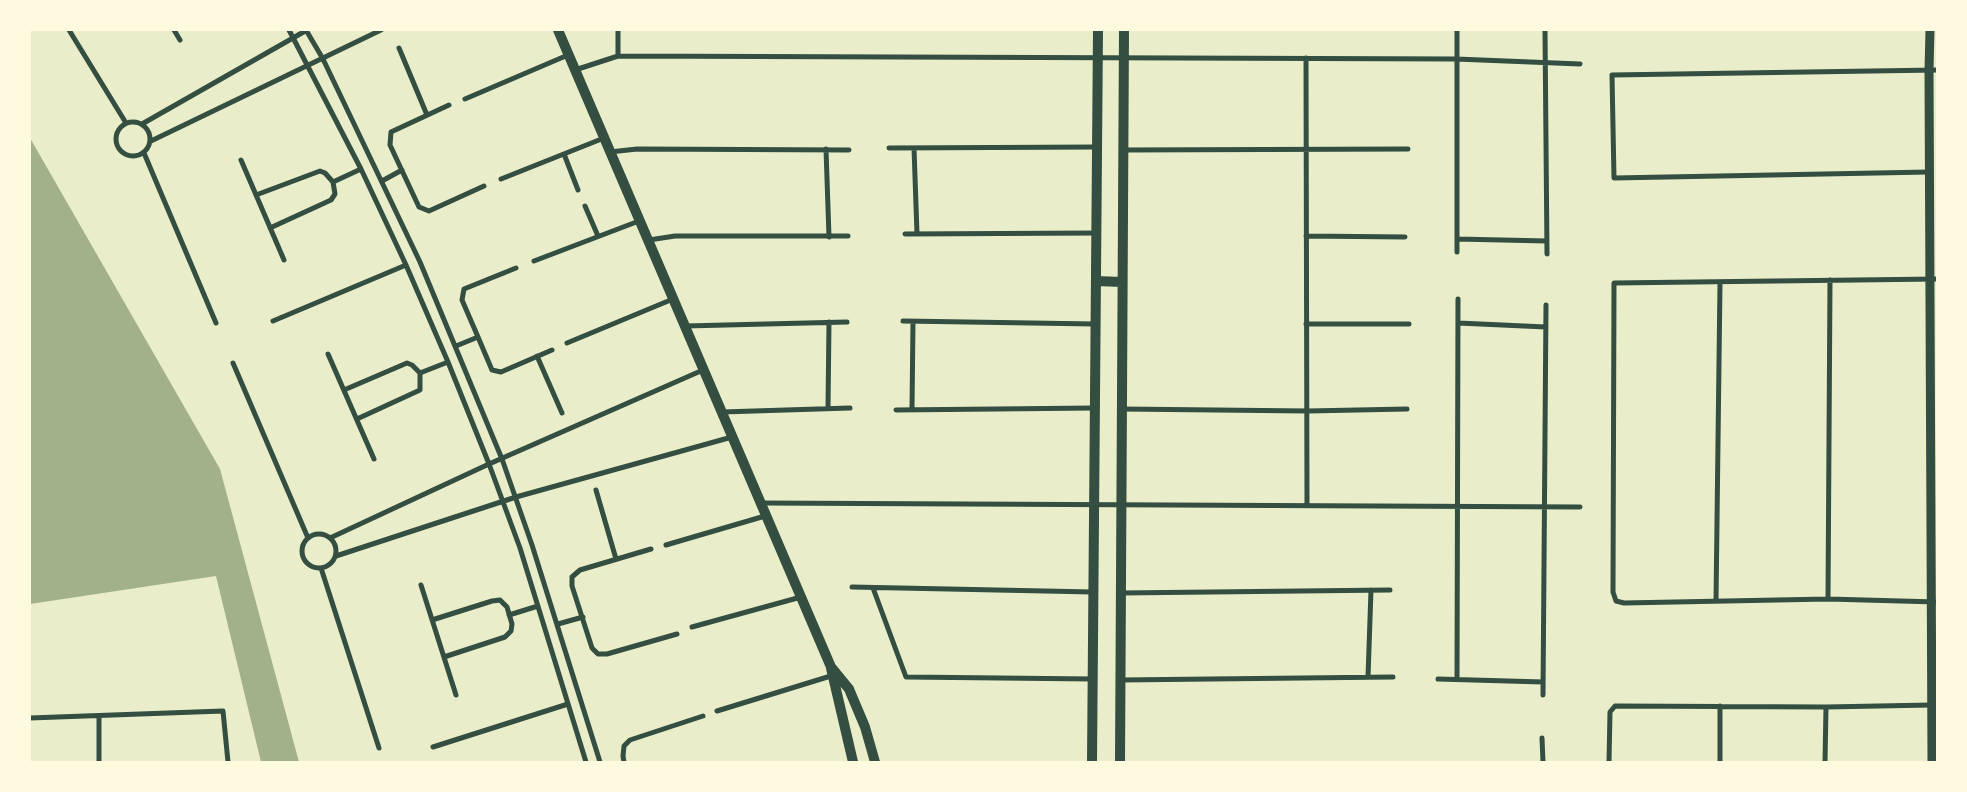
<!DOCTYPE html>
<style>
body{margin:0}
#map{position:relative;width:1967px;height:792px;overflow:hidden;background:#e9edc9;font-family:Poppins,sans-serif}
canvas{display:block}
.frame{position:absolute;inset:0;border:31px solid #fefae0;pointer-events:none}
</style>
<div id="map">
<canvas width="1967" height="792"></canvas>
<div class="frame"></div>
</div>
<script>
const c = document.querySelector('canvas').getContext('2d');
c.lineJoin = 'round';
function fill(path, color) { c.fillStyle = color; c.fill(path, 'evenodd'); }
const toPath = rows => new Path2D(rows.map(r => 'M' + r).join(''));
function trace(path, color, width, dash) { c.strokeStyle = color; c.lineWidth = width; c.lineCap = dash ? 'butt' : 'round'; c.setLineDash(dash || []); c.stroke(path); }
const water = toPath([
 [30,138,220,469,299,762,261,762,216,576,30,604]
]);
const minor = toPath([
 [69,30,126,123],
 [174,30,180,40],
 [289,30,361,169,406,265,448,362,489,464,520,548,586,762],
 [306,30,323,59,420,262,502,459,532,545,600,762],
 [618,30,618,56],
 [1545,30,1547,254],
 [399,48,427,115],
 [1306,58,1307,505],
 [575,70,618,56,1456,59,1580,64],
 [465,99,568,55],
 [449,105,391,132,390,145,419,207,429,211,484,186],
 '116 139a17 17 0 1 1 34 0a17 17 0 1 1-34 0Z',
 [142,124,307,30],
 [151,141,381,30],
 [889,148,1097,147],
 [914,148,917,234],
 [826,149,829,237],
 [1124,150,1408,149],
 [610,152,637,149,849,150],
 [144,153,216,323],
 [564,154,578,190],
 [241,160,284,260],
 [1929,172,1614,178,1612,75,1937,70],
 [501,179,604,138],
 [382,181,402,170],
 [333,182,361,169],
 [256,195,320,171,325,173,333,182,335,194,331,200,270,228],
 [585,206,598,236],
 [905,234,1096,233],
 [1306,236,1405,237],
 [1457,239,1547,241],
 [649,240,675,236,848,236],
 [1457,252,1457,30],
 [534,261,639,221],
 [516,268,464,289,462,300,478,337,492,370,501,372,552,350],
 [1937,279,1614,283,1613,592,1616,601,1624,603,1828,599,1937,602],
 [273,321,406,265],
 [903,321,1095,324],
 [1458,323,1546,327],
 [1306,324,1409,324],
 [685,326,847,322],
 [567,343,673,299],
 [456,346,478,337],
 [328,354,374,459],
 [537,356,562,413],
 [233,363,308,538],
 [420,373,448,362],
 [344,390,407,363,412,365,420,373,420,390,357,419],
 [828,408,829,322],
 [912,409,913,322],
 [1122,409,1308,411,1407,409],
 [896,410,1095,408],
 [722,412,850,408],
 [596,490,616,559],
 [760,503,1580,507],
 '302 551a17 17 0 1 1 34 0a17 17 0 1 1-34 0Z',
 [330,538,489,464,703,370],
 [666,545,765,516],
 [651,549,580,570,572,577,572,586,592,648,598,654,607,654,677,634],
 [336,556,516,497,732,437],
 [321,568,379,748],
 [421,585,456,695],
 [852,587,1093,592],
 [873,588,906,677,1093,679],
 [1121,593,1390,590],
 [1828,599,1830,280],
 [1716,601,1720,283],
 [509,615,538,606],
 [432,620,492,601,500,600,507,607,512,624,511,631,505,637,444,657],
 [558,624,583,617],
 [692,627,801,597],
 [1368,677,1371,590],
 [1438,679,1543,682],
 [1457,679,1458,299],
 [1120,680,1393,677],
 [1543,695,1546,305],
 [717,711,834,675],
 [30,718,223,711,228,762],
 [1542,738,1543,762],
 [433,747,568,704],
 [99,762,99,716],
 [624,762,623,756,624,746,630,740,703,716],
 [1609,762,1610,712,1615,706,1826,707,1931,705],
 [1720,762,1720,706],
 [1825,762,1826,707]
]);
const tertiary = toPath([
 [1930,30,1929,70,1932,762]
]);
const secondary = toPath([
 [558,30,831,667,849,689,865,727,875,762],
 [1096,281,1122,282],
 [831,668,853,762],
 [1092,762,1098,30],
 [1120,762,1124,30]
]);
fill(water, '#a3b18a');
trace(minor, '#344e41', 5);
trace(tertiary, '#344e41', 9);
trace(secondary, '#344e41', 10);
</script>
